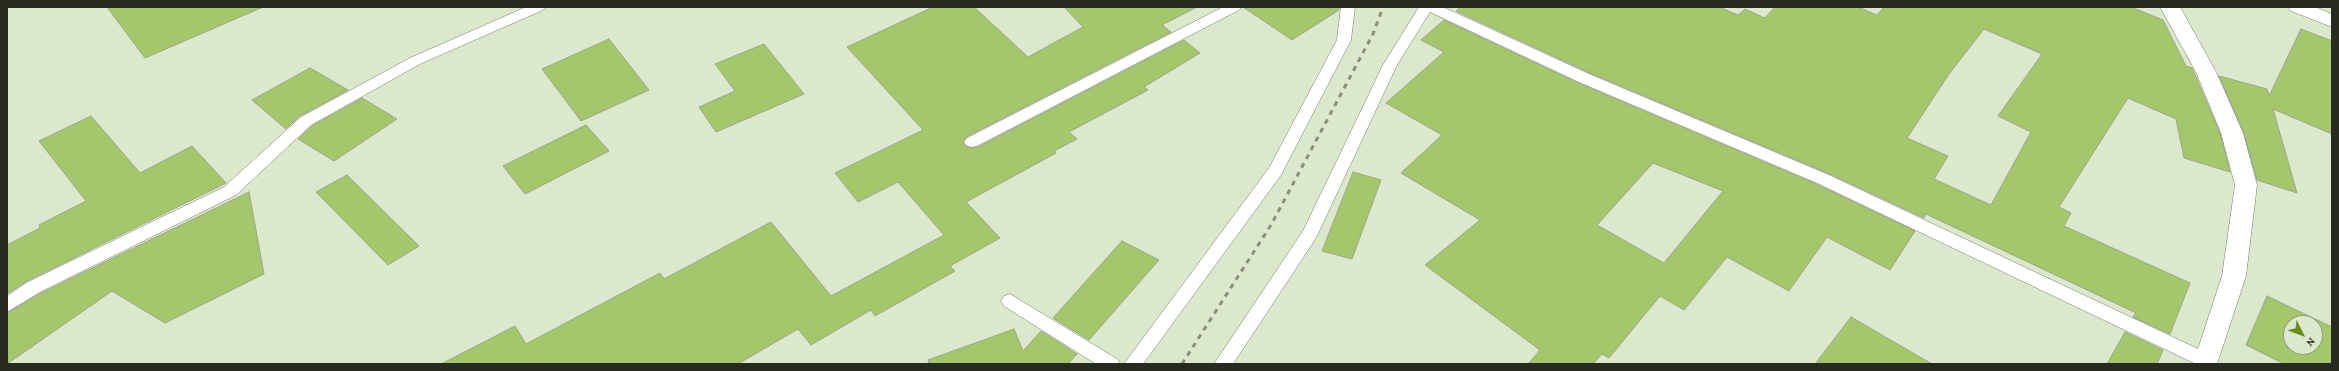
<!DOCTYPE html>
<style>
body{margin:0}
#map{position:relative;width:2339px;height:371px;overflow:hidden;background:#dce8cc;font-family:"Crimson Pro",serif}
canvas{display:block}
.frame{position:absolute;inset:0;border:8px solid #262a20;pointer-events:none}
.north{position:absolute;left:2283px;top:315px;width:40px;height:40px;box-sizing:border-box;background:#dce8cc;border:1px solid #939c87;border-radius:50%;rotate:132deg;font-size:11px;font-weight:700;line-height:16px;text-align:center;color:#262a20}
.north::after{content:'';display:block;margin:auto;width:14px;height:18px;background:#698e19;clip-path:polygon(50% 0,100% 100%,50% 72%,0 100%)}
</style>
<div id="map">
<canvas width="2339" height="371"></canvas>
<div class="frame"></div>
<div class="north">N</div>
</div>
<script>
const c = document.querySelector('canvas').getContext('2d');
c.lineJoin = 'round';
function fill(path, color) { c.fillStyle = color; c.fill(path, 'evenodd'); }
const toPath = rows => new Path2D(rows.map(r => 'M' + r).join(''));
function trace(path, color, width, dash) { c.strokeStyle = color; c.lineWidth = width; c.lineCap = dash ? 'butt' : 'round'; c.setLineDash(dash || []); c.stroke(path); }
const building = toPath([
 [107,7,263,7,145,58,107,7],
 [933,7,974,7,1028,57,1083,27,1064,7,1197,7,1162,25,1171,32,966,137,963,143,967,147,972,148,978,147,1184,40,1200,53,1144,87,1148,90,1069,132,1077,139,1054,151,1056,153,966,202,1000,238,950,266,955,271,875,316,871,310,811,345,798,329,738,364,441,364,515,326,526,344,660,273,664,279,771,222,831,296,944,235,898,182,858,202,835,173,923,130,847,47,933,7],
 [1243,7,1339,7,1339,10,1292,40,1243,7],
 [1461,7,1719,7,1738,15,1745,9,1765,18,1775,7,1858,7,1877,15,1884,7,2131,7,2163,20,2186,66,2192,68,2220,133,2230,172,2184,158,2176,119,2128,98,2059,207,2071,213,2064,226,2190,283,2170,334,2133,317,2136,313,1926,214,1924,218,1830,174,1590,73,1456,11,1461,7],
 [1984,29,2042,54,1998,116,2031,132,1991,205,1934,179,1948,156,1907,138,1949,74,1984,29],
 [1444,20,1578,83,1816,184,1915,231,1890,270,1827,237,1789,291,1727,257,1684,310,1660,296,1609,358,1602,354,1593,364,1528,364,1540,350,1425,265,1480,220,1401,173,1442,135,1386,103,1444,52,1421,40,1444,20],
 [1653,163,1723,191,1664,263,1597,225,1653,163],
 [2301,29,2332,41,2332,134,2273,109,2297,193,2257,180,2244,133,2219,76,2267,89,2269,96,2301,29],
 [609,39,649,90,581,121,542,69,609,39],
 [764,44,804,94,716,132,699,107,735,91,715,64,764,44],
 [310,68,348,90,300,116,286,129,252,100,310,68],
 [362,98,397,119,334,161,298,139,312,126,362,98],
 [91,116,140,173,192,146,226,183,27,281,7,294,7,245,40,228,39,225,86,201,39,141,91,116],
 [586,125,609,151,525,194,503,166,586,125],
 [1353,172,1381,180,1352,259,1322,251,1353,172],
 [347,175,419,246,388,265,316,192,347,175],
 [249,192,264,274,165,323,112,291,7,364,7,313,41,293,249,192],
 [1122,241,1159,260,1089,340,1053,318,1122,241],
 [2267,296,2332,327,2332,364,2284,364,2246,345,2267,296],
 [2291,323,2315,323,2315,347,2291,347,2291,323],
 [1851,317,1932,364,1815,364,1851,317],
 [1014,329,1023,351,1041,331,1077,354,1068,364,929,364,928,360,1014,329],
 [2125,332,2163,350,2157,364,2107,364,2125,332]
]);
const service = toPath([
 [526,7,545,7,543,10,420,64,311,125,236,195,40,292,7,312,7,296,28,282,224,187,301,117,410,58,526,7],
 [1223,7,1241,7,1239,10,977,146,972,147,967,146,964,142,967,138,1223,7],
 [1341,7,1355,7,1351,40,1281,175,1143,364,1124,364,1269,168,1337,40,1341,7],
 [1419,7,1443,7,1589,74,1829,175,2211,355,2214,360,2212,364,2196,364,1817,183,1579,82,1430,12,1397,65,1316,238,1233,364,1214,364,1303,231,1383,65,1419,7],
 [1010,294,1117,359,1120,364,1096,364,1004,306,1001,301,1004,296,1010,294]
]);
const minor = toPath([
 [2160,7,2180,7,2216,72,2243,133,2257,185,2246,276,2217,364,2193,364,2222,276,2235,185,2221,133,2196,72,2160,7]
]);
const tertiary = toPath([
 [2288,7,2315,7,2332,14,2332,27,2291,11,2288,7]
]);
const rail = toPath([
 [1182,364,1271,225,1373,34,1383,7]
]);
fill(building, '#a3c769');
trace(building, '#9aa58b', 1);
trace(service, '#737e65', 1);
trace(minor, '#737e65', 1);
trace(tertiary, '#737e65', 1);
fill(service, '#fff');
fill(minor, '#fff');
fill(tertiary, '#fff');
trace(rail, '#88907d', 3, [5, 5]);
</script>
